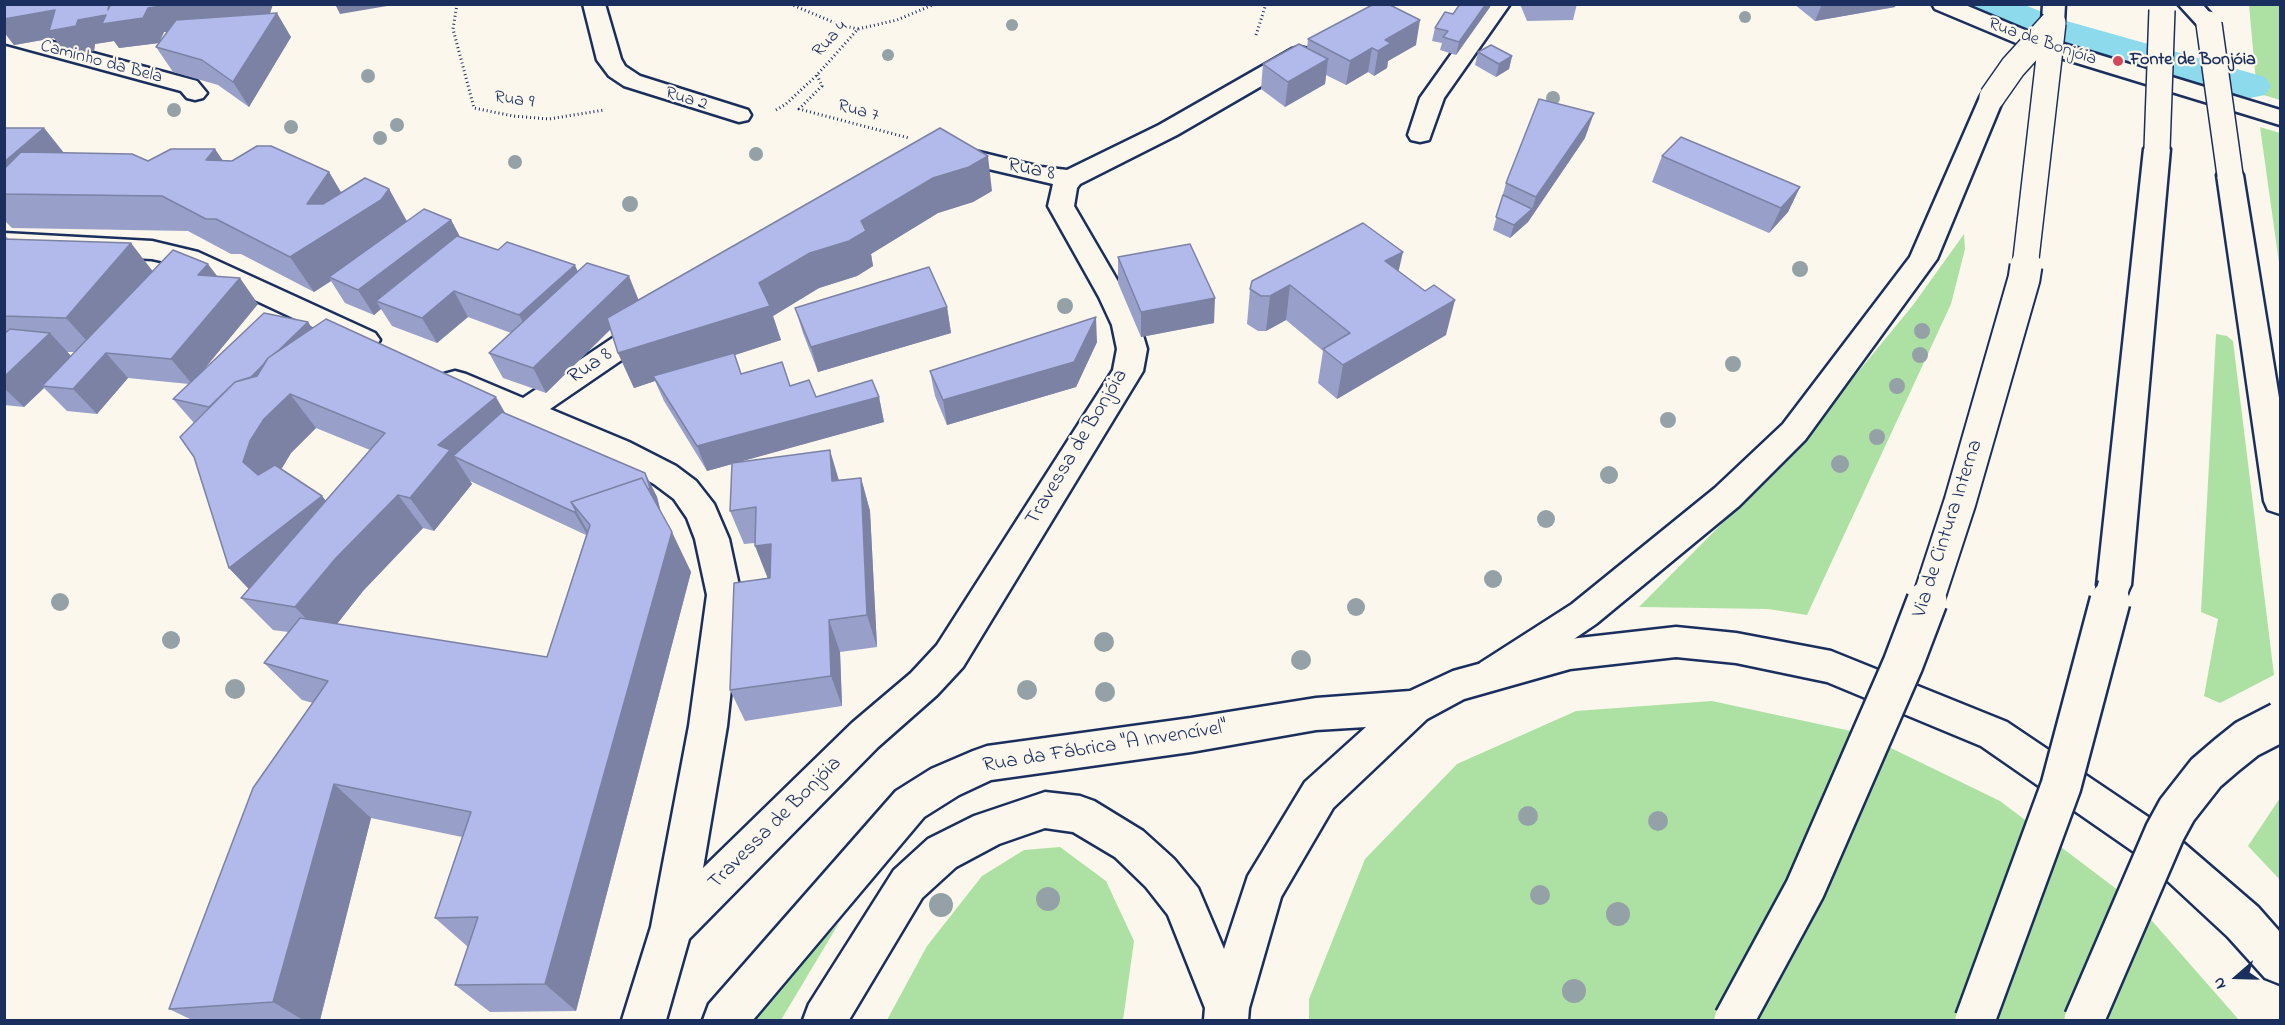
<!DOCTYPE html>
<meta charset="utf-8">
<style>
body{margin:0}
#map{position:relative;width:2285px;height:1025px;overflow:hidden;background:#fbf7ec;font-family:"Indie Flower",sans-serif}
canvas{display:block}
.frame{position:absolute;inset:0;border:6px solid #1b2f5e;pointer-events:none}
.north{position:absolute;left:2207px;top:947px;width:60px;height:60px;-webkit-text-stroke:4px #fbf7ec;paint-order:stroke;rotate:250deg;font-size:16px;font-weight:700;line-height:24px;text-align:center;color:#1b2f5e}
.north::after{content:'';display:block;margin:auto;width:21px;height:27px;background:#1b2f5e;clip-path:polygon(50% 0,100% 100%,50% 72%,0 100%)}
</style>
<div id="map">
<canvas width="2285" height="1025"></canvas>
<div class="frame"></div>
<div class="north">N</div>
</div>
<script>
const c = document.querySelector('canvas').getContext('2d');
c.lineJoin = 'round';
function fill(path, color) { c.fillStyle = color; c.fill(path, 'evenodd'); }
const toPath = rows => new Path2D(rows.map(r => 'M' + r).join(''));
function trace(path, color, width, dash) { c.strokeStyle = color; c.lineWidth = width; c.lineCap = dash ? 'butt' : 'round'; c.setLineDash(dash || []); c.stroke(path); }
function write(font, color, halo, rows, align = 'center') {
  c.font = font + ' "Indie Flower",sans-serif'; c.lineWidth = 4.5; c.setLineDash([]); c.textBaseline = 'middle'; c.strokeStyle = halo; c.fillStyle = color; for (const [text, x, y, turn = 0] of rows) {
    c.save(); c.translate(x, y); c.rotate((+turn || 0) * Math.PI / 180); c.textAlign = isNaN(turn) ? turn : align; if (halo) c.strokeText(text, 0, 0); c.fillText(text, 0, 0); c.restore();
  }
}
const green = toPath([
 [2249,5,2280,5,2280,100,2257,93],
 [2260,127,2280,133,2280,270],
 [1964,234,1965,249,1951,304,1807,615,1768,609,1639,607,1790,455,1913,305],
 [2216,334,2227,336,2233,341,2274,675,2220,703,2204,696,2218,619,2201,612],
 [1712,701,1860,733,2000,801,2139,906,2239,1020,1309,1020,1309,999,1365,859,1457,764,1576,711],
 [2280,798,2280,880,2248,846],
 [1060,847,1106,881,1134,941,1123,1020,887,1020,927,946,982,876,1024,850],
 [839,923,781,1020,747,1020]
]);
const canal = toPath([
 [1967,4,2022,4,2063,20,2265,77,2271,86,2265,95,2250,98,2235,95,2035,36,1973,12,1967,4]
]);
const path = toPath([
 [457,4,453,29,474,108,513,116,549,119,604,110],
 [790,4,840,25,858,29],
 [1256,35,1266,4],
 [817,75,822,86,799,109,909,138],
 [776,110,786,104,817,75,858,29,897,20,935,4]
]);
const pedestrian = toPath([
 [1487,4,1510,4,1444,98,1429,140,1420,142,1411,140,1408,135,1420,98,1487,4],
 [4,29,197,81,207,93,203,98,195,100,187,98,181,91,4,43,4,29]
]);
const minor = toPath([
 [583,4,605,4,621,59,625,66,640,76,748,110,751,115,748,120,739,122,624,86,609,76,597,60,583,4],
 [1932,4,1963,4,2044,38,2280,110,2280,125,2028,48,1935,9,1932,4],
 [1300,47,1308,49,1312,54,1308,59,1177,135,1080,184,1077,188,1074,206,1127,297,1140,325,1147,349,1143,371,963,667,937,695,878,747,689,939,666,1020,622,1020,651,927,689,726,707,595,695,539,687,518,674,499,654,484,607,458,444,390,440,382,444,374,455,371,466,374,523,398,644,317,654,314,664,317,668,324,664,331,550,409,629,442,676,466,696,481,714,504,729,539,741,595,727,726,703,868,852,723,911,673,937,645,1113,370,1117,349,1112,325,1099,297,1048,206,1053,184,937,157,933,152,937,147,946,144,1041,167,1067,170,1159,125,1292,49,1300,47],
 [4,233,152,241,198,252,375,333,380,340,375,347,365,350,355,347,180,265,152,259,4,251,4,233]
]);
const secondary = toPath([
 [1676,627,1736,633,1831,651,2007,722,2172,833,2258,907,2280,932,2280,984,2265,978,2228,937,2144,859,1981,746,1827,682,1736,663,1676,657,1570,669,1464,699,1427,719,1333,808,1281,897,1249,1008,1248,1020,1204,1020,1205,1008,1168,915,1146,887,1115,857,1073,832,1045,828,999,844,956,867,922,898,849,1020,803,1020,809,1004,894,870,928,839,974,816,1045,792,1080,796,1094,801,1143,831,1174,859,1198,888,1224,949,1248,876,1305,782,1366,727,1316,730,1191,752,991,780,959,795,924,817,753,1020,703,1020,709,1004,896,791,931,769,973,751,987,746,1191,718,1316,698,1410,691,1453,671,1570,639,1676,627]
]);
const motorway = toPath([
 [2043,4,2065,4,2064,23,2061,28,2053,30,2045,28,2042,23,2043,4],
 [2178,4,2202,4,2220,24,2217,29,2209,31,2201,29,2178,4],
 [1992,90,2001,92,2004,97,1937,259,1805,440,1739,506,1596,624,1506,685,1493,690,1480,685,1475,674,1480,663,1572,604,1715,488,1783,424,1910,257,1980,97,1983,92,1992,90],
 [2157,141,2166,144,2170,149,2131,585,2126,595,2114,599,2102,595,2097,585,2144,149,2148,144,2157,141],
 [2230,167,2239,169,2243,175,2280,404,2280,514,2268,510,2264,501,2217,175,2221,169,2230,167]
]);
const motorwayBridgeFar2 = toPath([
 [2209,24,2230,175],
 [1992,97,2013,67,2053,23],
 [2157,149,2162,10],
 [2025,267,2053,23]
]);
const motorwayBridgeFar1 = toPath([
 [1927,603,1960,502,2024,279,2026,266],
 [2109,603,2114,585]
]);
const motorwayBridge = toPath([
 [1734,1020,1805,889,1903,664,1927,601],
 [1975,1020,2061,786,2110,601],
 [2084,1020,2165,832,2177,810,2206,773,2227,755,2247,739,2280,722]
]);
const trees = [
 [1745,17,6],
 [1012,25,6],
 [888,55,6],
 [368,76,7],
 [1553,98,7],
 [174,110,7],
 [397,125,7],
 [291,127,7],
 [380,138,7],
 [756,154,7],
 [515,162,7],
 [630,204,8],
 [1800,269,8],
 [1065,306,8],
 [1922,331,8],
 [1920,355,8],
 [1733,364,8],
 [1897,386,8],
 [1668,420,8],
 [1877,437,8],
 [1840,464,9],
 [1609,475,9],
 [1546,519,9],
 [1493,579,9],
 [60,602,9],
 [1356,607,9],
 [171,640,9],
 [1104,642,10],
 [1301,660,10],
 [235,689,10],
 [1027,690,10],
 [1105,692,10],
 [1528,816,10],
 [1658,821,10],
 [1540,895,10],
 [1048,899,12],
 [941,905,12],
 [1618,914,12],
 [1574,991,12]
];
const wall = toPath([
 [4,4,273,4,270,13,291,37,249,107,218,85,173,72,156,47,159,43,119,48,114,41,95,44,94,51,67,55,54,38,14,45,4,32],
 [164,32,167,32,159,43],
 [1460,4,1491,4,1490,7,1456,55,1440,50,1442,43,1432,41,1435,28,1453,14],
 [1520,4,1577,4,1573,20,1527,21],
 [1794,4,1896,4,1895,7,1815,21],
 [1308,39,1416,45,1388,61,1387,68,1374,76,1368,72,1346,85,1326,75,1325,84,1285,107,1261,89,1263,64,1307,48],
 [1491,45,1512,56,1509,69,1496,77,1475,65,1478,52],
 [4,128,44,128,64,153,148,161,223,160,329,172,341,193,389,189,407,221,451,220,460,237,498,250,578,272,639,300,992,191,973,202,938,213,871,254,873,266,857,276,819,288,773,316,781,340,734,355,741,374,790,386,816,397,879,397,884,422,741,461,839,480,861,478,870,511,877,647,840,652,842,706,745,721,730,690,768,578,755,543,744,544,730,511,732,464,707,471,664,401,655,381,634,388,618,353,611,329,546,393,503,378,489,353,511,333,468,317,437,343,392,326,381,309,374,315,345,303,331,281,314,292,241,254,231,254,188,231,12,228,6,222,4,224],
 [1585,138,1528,222,1510,238,1493,230,1506,183],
 [1662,156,1800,187,1788,212,1769,233,1652,182],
 [4,234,9,240,153,271,217,277,258,304,202,371,312,328,505,413,645,473,657,497,661,513,691,572,576,1011,490,1012,455,985,468,947,435,918,462,837,371,818,320,1020,192,1020,169,1009,313,703,302,700,264,663,288,632,273,630,241,598,249,589,229,568,194,423,173,399,189,384,128,378,97,414,67,411,44,388,24,407,4,405],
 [67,352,75,352,71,357],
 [316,428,370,450,326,501,322,496,281,469,291,453],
 [470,481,586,535,547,657,337,624,363,591,423,528,434,531,472,484],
 [1118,257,1214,323,1141,337,1118,283],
 [1399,271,1446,335,1337,399,1318,383,1323,351,1286,320,1266,331,1258,331,1247,324,1250,289],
 [947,307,951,333,818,372,803,333,795,308],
 [1097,342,1076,387,947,425,935,396,930,371]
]);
const shadedWall = toPath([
 [109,4,132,4,148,8,175,4,273,4,269,16,229,24,164,32,159,43,119,48,114,41,95,44,94,51,67,55,54,38,14,45,4,32,4,19,55,10,78,20,108,10],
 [335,4,399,4,340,14],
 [1486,4,1491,4,1490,7,1456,55,1459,42],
 [1822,4,1896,4,1895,7,1815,21],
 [277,13,291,37,249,107,233,82],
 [1420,20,1416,45,1388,61,1387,68,1374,76,1378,51,1385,40],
 [1372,48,1368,72,1346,85,1350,61],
 [1512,56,1509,69,1496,77,1499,64],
 [1328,59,1325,84,1285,107,1288,82],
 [1594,113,1585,138,1528,222,1510,238,1514,225,1532,209,1536,197],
 [44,128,72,163,4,194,4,162],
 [215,149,239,184,206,160],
 [988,156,992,191,973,202,938,213,871,254,873,266,857,276,819,288,773,316,781,340,656,381,653,376,655,381,634,388,618,353,759,283,861,221,933,178],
 [329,172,350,207,389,189,408,224,329,277,331,281,314,292,290,257,307,204],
 [1800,187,1788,212,1769,233,1781,208],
 [451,220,465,246,376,301,381,309,374,315,358,290],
 [131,243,158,278,98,353,66,318],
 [1403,252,1395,287,1385,261],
 [208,264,227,289,198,275],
 [575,265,586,290,532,340,519,315],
 [629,276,639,301,546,393,533,368],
 [240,278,258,304,192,384,171,359],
 [1290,285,1286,320,1266,331,1270,296],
 [454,291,468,317,437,343,422,318],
 [1215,298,1214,323,1141,337,1141,312],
 [1455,300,1446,335,1337,399,1343,365],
 [947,307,951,333,818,372,811,347],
 [1096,317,1097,342,1076,387,947,425,943,400],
 [308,322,326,347,218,409],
 [50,333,73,358,42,386,44,388,24,407,4,388,4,377],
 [106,353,128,378,97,414,73,389],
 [290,394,316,428,291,453,278,475,271,496,243,462,250,441,264,419],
 [496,397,516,432,454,456,472,484,434,531,410,498,438,445],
 [879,397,884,422,707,471,697,446],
 [830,450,840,484,832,481],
 [645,473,657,497,661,513,595,534],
 [861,478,870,511,877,647,867,615],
 [398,495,423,528,363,591,325,639,295,607,336,558],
 [322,496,349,529,260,601,229,568],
 [576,511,590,535,588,536,574,512],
 [672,532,691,572,576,1011,545,984],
 [771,544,784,577,768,579,755,546],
 [829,620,840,652,842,706,831,676],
 [334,784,371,818,320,1020,303,1020,273,1002]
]);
const building = toPath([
 [4,4,109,4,108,10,111,4,175,4,148,8,143,18,102,24,106,15,78,20,76,26,49,31,55,10,4,19,4,4],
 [1374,4,1388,4,1420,20,1385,40,1391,43,1378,51,1372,48,1350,61,1308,39,1374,4],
 [1460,4,1486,4,1459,42,1443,37,1448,31,1435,28,1445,12,1453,14,1460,4],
 [277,13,233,82,202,60,156,47,176,20,277,13],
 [1299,44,1328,59,1288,82,1263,64,1299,44],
 [1491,45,1512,56,1499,64,1478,52,1491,45],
 [1539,99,1594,113,1536,197,1506,183,1539,99],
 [4,128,44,128,4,162,4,128],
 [940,128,988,156,969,167,933,178,861,221,866,231,849,241,810,253,759,283,770,306,618,353,607,318,940,128],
 [1681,137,1800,187,1781,208,1662,156,1681,137],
 [257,146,271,146,329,172,307,204,323,204,365,178,389,189,381,200,290,257,216,219,206,219,162,196,4,194,4,169,21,152,132,154,148,161,171,149,215,149,206,160,232,161,257,146],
 [1503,195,1532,209,1514,225,1496,217,1503,195],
 [424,209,451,220,358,290,329,277,424,209],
 [1363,223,1403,252,1385,261,1425,291,1434,285,1455,300,1343,365,1323,349,1350,333,1290,285,1270,296,1261,296,1250,289,1252,281,1363,223],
 [457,236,498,250,507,242,575,265,519,315,454,291,422,318,376,301,457,236],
 [4,239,131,243,66,318,4,316,4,239],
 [1190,244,1215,298,1141,312,1118,257,1190,244],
 [173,250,208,264,198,275,240,278,171,359,106,353,73,389,42,386,173,250],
 [587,263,629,276,533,368,489,353,587,263],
 [929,267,947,307,811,347,795,308,929,267],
 [264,313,308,322,279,350,268,358,263,365,251,377,235,382,209,407,173,399,264,313],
 [1096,317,1074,362,943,400,930,371,1096,317],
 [326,319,496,397,438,445,450,450,410,498,398,495,336,558,295,607,241,598,385,433,290,394,264,419,250,441,243,462,258,475,275,465,322,496,229,568,194,457,180,437,235,382,257,376,268,358,326,319],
 [10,329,50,333,4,377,4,334,10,329],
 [734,353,741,374,782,362,790,386,809,380,816,397,872,380,879,397,697,446,653,376,734,353],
 [502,412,645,473,650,488,648,489,642,478,571,502,576,511,574,512,453,456,502,412],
 [830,450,832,481,861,478,867,615,829,620,831,676,730,690,734,583,770,578,771,544,755,546,756,507,730,511,732,463,830,450],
 [642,478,672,532,545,984,455,985,478,917,435,918,471,812,334,784,273,1002,169,1009,253,788,328,681,264,663,300,618,547,657,590,525,571,502,642,478]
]);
const markers = [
 [2118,61,6,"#d1495b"]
];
const farStreetnames = [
 ["Rua 4",831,40,-47],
 ["Rua de Bonjóia",2042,43,19],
 ["Caminho da Bela",101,63,15],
 ["Rua 2",686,100,17],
 ["Rua 9",514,101,8],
 ["Rua 7",858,112,15]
];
const farPoinames = [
 ["Fonte de Bonjóia",2130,61]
];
const streetNames = [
 ["Rua 8",1031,171,11],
 ["Rua 8",591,367,-34],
 ["Travessa de Bonjóia",1078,448,-59],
 ["Via de Cintura Interna",1949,529,-72],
 ["Rua da Fábrica \"A Invencível\"",1105,748,-9],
 ["Travessa de Bonjóia",776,824,-45]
];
fill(green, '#ade1a3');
fill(canal, '#8cdaeb');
trace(pedestrian, '#1b2f5e', 5);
trace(minor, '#1b2f5e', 5);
trace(secondary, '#1b2f5e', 5);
trace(motorway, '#1b2f5e', 5);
trace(path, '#1b2f5e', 3, [1, 3]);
fill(pedestrian, '#fbf7ec');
fill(minor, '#fbf7ec');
fill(secondary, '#fbf7ec');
fill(motorway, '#fbf7ec');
trace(motorwayBridgeFar2, '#1b2f5e', 28, []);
trace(motorwayBridgeFar1, '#1b2f5e', 35, []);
trace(motorwayBridge, '#1b2f5e', 44, []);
trace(motorwayBridgeFar2, '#fbf7ec', 25);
trace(motorwayBridgeFar1, '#fbf7ec', 31);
trace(motorwayBridge, '#fbf7ec', 39);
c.fillStyle = '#94a2a7';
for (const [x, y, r] of trees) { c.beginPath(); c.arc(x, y, r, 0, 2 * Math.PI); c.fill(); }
fill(wall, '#98a0ca');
fill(shadedWall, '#7c82a4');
fill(building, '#b1baeb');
trace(building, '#7c82a4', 1.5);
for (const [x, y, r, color] of markers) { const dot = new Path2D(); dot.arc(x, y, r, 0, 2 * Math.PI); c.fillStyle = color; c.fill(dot); trace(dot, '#fbf7ec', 2); }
write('18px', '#1b2f5e', '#fbf7ec', farStreetnames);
write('bold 18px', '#1b2f5e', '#fbf7ec', farPoinames, 'left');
write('21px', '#1b2f5e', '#fbf7ec', streetNames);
</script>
